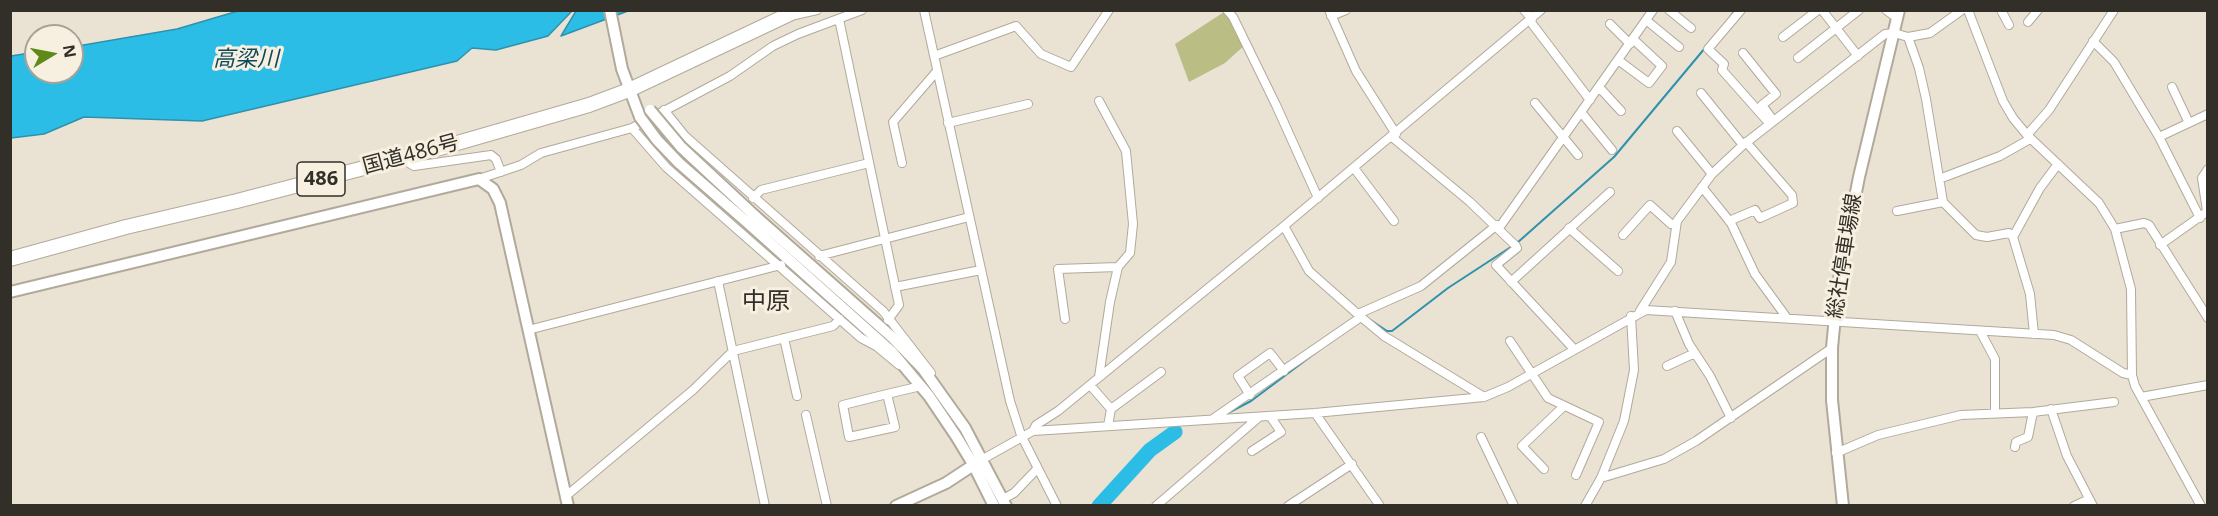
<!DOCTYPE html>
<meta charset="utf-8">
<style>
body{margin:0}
#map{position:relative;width:2218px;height:516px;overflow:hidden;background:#eae2d3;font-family:"Open Sans",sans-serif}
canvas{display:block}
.frame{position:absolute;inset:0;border:12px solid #322f29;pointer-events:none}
.north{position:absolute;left:24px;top:24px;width:60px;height:60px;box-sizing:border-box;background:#f7f0e0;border:2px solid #a8a397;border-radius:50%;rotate:80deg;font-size:16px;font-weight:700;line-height:24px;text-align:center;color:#322f29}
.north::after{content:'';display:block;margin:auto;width:21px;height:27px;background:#5f8a19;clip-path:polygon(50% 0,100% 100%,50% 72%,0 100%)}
</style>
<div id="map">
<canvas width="2218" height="516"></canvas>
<div class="frame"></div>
<div class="north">N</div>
</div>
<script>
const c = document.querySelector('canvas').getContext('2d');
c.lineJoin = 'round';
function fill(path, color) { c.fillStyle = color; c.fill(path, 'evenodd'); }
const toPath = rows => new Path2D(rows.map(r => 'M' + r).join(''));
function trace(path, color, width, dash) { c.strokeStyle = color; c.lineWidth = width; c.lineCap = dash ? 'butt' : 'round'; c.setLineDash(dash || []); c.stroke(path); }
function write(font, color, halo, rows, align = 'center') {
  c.font = font + ' "Open Sans","Noto Sans JP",sans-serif'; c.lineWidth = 6; c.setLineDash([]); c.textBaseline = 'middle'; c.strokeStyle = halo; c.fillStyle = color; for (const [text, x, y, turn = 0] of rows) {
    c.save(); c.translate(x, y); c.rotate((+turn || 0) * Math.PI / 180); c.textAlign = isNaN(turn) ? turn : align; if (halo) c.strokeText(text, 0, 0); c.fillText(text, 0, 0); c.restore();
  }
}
const green = toPath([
 [1224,12,1232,19,1246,44,1225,63,1189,82,1175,44]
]);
const water = toPath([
 [238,11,238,10,572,11,548,36,496,50,472,48,457,61,202,121,84,117,44,134,11,138,11,56,36,52,36,72,72,72,72,47,177,29,238,11],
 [576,11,628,11,561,36,576,11]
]);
const stream = toPath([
 [1728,20,1735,10],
 [1366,317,1387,331,1392,331,1448,288,1517,243,1614,157,1705,48],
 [1228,413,1251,401,1322,348]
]);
const river = toPath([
 [1099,506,1150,450,1175,432]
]);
const minor = toPath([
 [924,10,1010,401,1021,435,1057,506],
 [1227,10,1233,17,1276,105,1318,198],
 [1329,10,1356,71,1396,134],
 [1524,10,1532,19],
 [1669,10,1691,28],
 [1741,10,1708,49,1724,64,1722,70,1769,123],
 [1822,10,1858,56],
 [1886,10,1897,18],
 [1968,10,2003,101,2013,118,2027,135,2099,203,2115,229,2131,289,2132,375,2135,386,2201,506],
 [2001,10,2009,25],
 [795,15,817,10],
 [1331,16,1346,10],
 [839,19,899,305,888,320],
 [1646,20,1679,47],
 [1530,21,1590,100],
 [2028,22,2038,10],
 [1610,24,1630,44],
 [1783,37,1818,10],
 [1908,37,1919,68,1926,99,1943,202,1976,235,1987,237,2009,233,2013,237,2030,294,2034,334],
 [2093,41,2114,62,2159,137,2200,218],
 [1743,53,1776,94,1762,105,1773,120],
 [934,56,1016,26,1041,54,1071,67,1109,10],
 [1798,58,1859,10],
 [1618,60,1649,83,1662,66,1633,39],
 [1599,87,1621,111],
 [2172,87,2189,123],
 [1701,93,1743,145],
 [1099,101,1126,151,1133,224,1130,253,1118,267,1110,302,1099,377],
 [1535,103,1578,155],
 [664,110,685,136,883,311,931,373],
 [1581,112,1612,150],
 [948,123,1028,104],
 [632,128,666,167,861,338,876,346,899,365],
 [1677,131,1712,174],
 [2027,135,2049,110,2114,10],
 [1392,137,1470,202,1516,246,1517,248,1496,265,1573,348],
 [2159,137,2208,114],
 [402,159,414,166,491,155,496,159,501,172],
 [902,163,893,122,937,71],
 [1354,168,1394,221],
 [479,179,521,165,541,153,632,128,730,76,773,46,798,34,862,10],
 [1939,179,2000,156,2030,139],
 [1702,187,1731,223,1755,274,1787,318],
 [753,198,761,190,869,163],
 [1897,211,1943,202],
 [2207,211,2202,178,2208,169],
 [1729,221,1755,210,1760,218,1793,203,1792,195,1746,142],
 [1284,226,1309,271,1361,317,1384,336,1484,397],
 [1499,228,1653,10],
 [1569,228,1618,271],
 [2115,229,2144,223,2149,225,2208,318],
 [1623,235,1650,205,1671,224,1676,224],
 [2013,237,2040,188,2058,164],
 [2160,245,2208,211],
 [819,256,969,217],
 [718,281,765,506],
 [1511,282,1610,192],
 [895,287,981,270],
 [1640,311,1671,262,1677,221,1712,174,1743,145,1885,34,1894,33,1908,37,1930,33,1962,10],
 [1675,311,1689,344,1710,376,1731,418],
 [1358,314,1421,286,1497,225],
 [1065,319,1058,269,1118,267],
 [528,330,781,265],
 [1980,331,1995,359,1995,412],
 [784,338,797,396],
 [1510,341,1548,398,1599,422,1576,475],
 [1667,366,1695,353],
 [1090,385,1111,409,1108,426],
 [887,394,895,427,849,437,843,405,887,394,921,386],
 [1250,395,1238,376,1270,353,1284,371],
 [2141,397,2208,385],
 [1111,409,1161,372],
 [2051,409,2067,456,2093,506],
 [1315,413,1380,506],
 [806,415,827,506],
 [1214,418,1361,317],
 [1033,431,1036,425,1058,411,1284,226,1541,10],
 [1481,437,1514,506],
 [2015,447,2016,442,2028,437,2033,412],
 [1252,451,1281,432,1270,416],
 [1836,453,1878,435,1961,415,2033,412,2114,402],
 [983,459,1033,431,1315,413,1484,397,1508,387,1646,310,2054,335,2071,340,2123,373,2132,375],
 [1544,469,1522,446,1564,406],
 [1601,478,1664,459,1696,441,1832,348],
 [566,496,693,390,733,351,833,326,840,319],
 [1003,499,1014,493,1037,469],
 [1156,506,1258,418],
 [1288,506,1352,464],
 [1585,506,1601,478,1624,421,1634,370,1631,316],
 [2074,506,2089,499]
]);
const tertiary = toPath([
 [610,10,622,69,640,117],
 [755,216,893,338,923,369,965,428,1006,506],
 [749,224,892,352,929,396,956,436,973,464,994,506],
 [10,292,479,179,493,189,500,203,568,506],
 [896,506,946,483,978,462]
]);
const secondary = toPath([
 [1843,506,1832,400,1832,348,1838,284,1859,177,1899,10]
]);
const trunk = toPath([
 [10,259,126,227,237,201,433,150,589,105,629,90,798,10]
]);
const tertiaryBridge = toPath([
 [650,110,681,147,755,216],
 [640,117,657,140,679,163,749,224]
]);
const shields = [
 [321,179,48]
];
const shieldNames = [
 ["486",321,179]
];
const streetNames = [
 ["国道486号",411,155,-15],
 ["総社停車場線",1845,256,-81]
];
const waterNames = [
 ["高梁川",246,60]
];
const quarterNames = [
 ["中原",766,302]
];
fill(green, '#bbbe84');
fill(water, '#2bbde5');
trace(water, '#2d92ad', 1.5);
trace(stream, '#2d92ad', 2);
trace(river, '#2bbde5', 15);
trace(minor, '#b1aa9b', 10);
trace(tertiary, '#b1aa9b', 14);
trace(secondary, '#b1aa9b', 14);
trace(trunk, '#b1aa9b', 16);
trace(minor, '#fff', 8);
trace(tertiary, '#fff', 10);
trace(secondary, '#fff', 10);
trace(trunk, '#fff', 14);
trace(tertiaryBridge, '#b1aa9b', 14, []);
trace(tertiaryBridge, '#fff', 10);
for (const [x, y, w] of shields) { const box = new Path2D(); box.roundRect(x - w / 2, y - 17, w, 34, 4.5); c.fillStyle = '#f7f0e0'; c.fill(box); trace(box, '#322f29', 1.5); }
write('bold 20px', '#322f29', null, shieldNames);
write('21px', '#322f29', '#f7f0e0', streetNames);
write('italic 22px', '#0e495a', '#f7f0e0', waterNames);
write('24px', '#322f29', '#f7f0e0', quarterNames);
</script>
